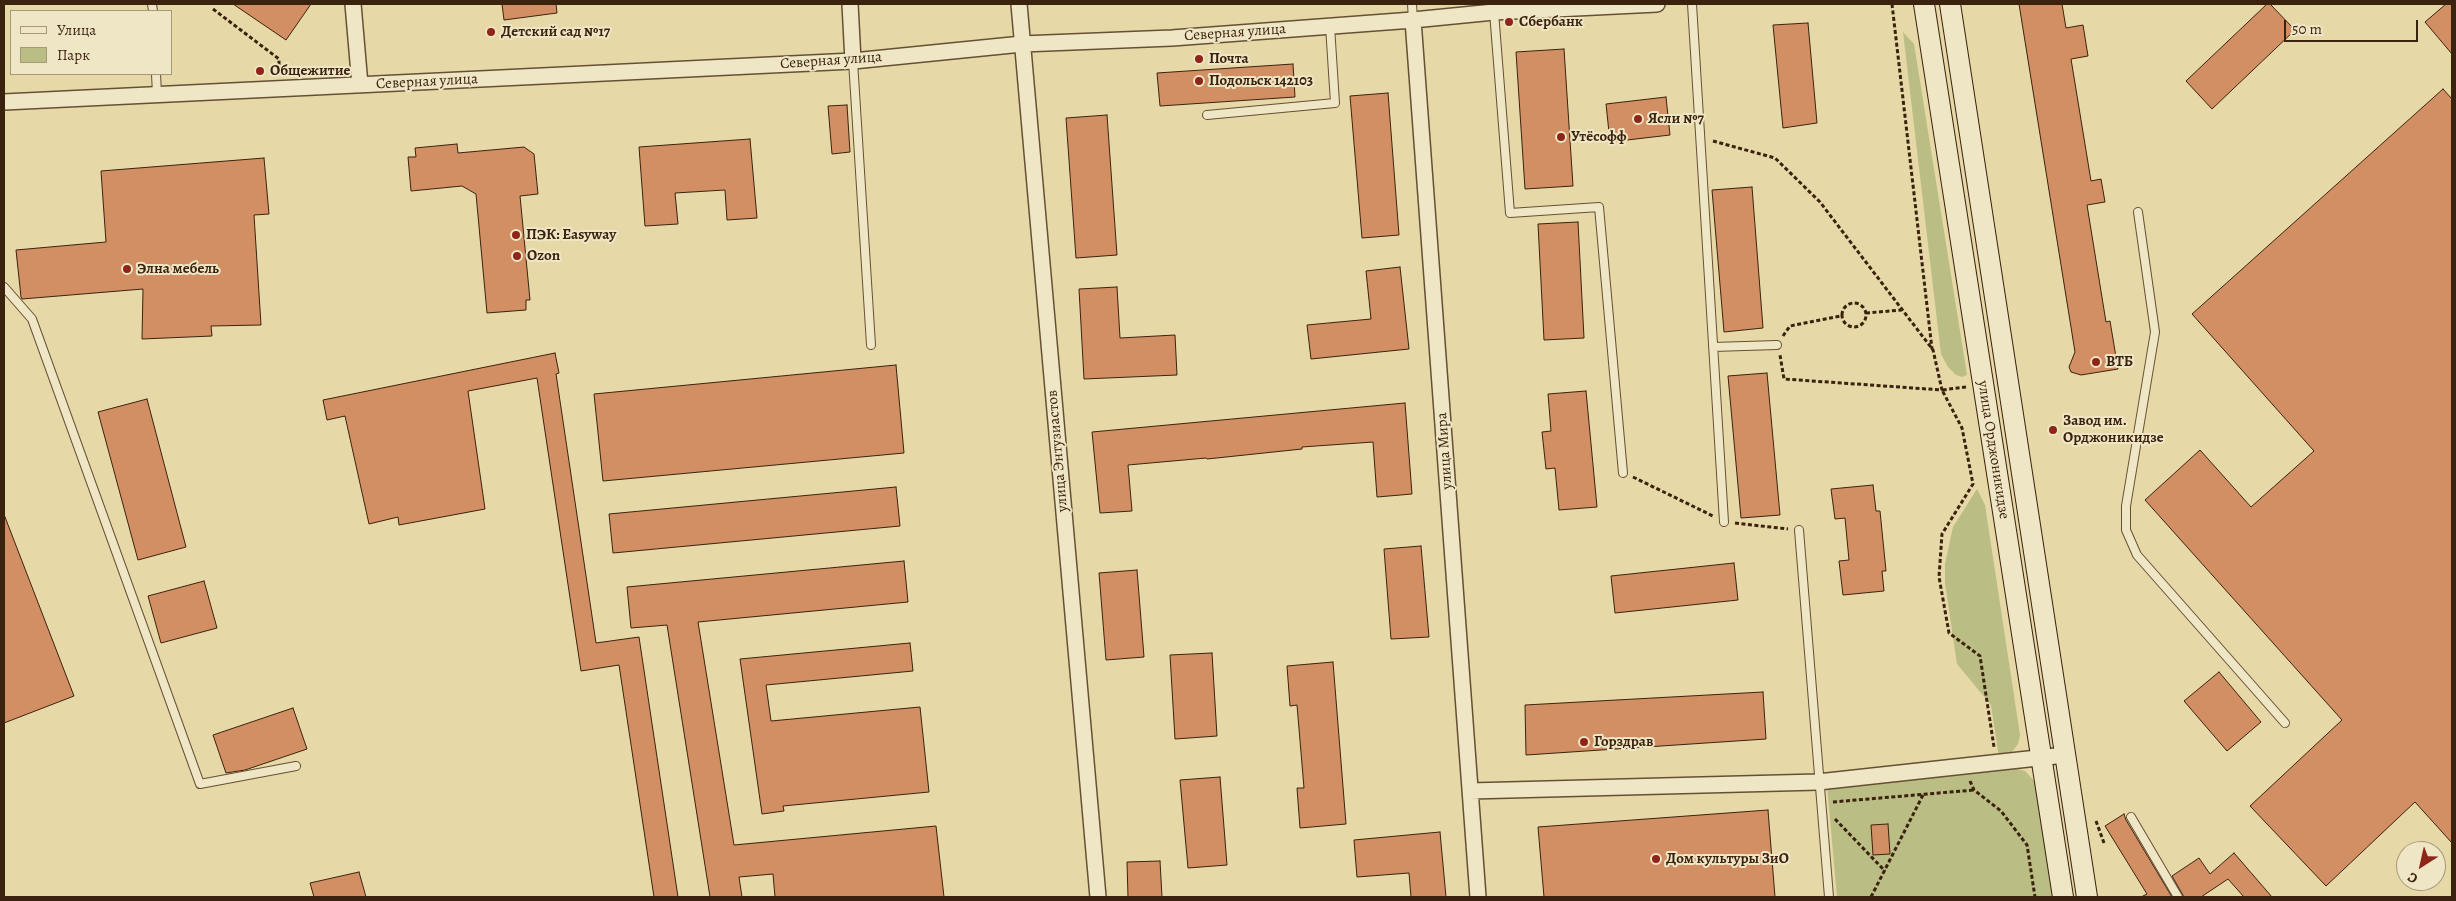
<!DOCTYPE html>
<meta charset="utf-8">
<style>
body{margin:0}
#map{position:relative;width:2456px;height:901px;overflow:hidden;background:#e6d8a7;font-family:Alegreya,serif}
canvas{display:block}
.frame{position:absolute;inset:0;border:5px solid #3b220e;pointer-events:none}
.legend{position:absolute;left:10px;top:10px;width:162px;height:65px;box-sizing:border-box;background:#efe6c6;border:1px solid #a7987c;margin:0;padding:6px 9px;list-style:none;font-size:15px;color:#3b220e}
.legend li{display:flex;align-items:center;gap:10px;height:25px}
.legend b{width:25px;border:1px solid #a7987c}
.north{position:absolute;left:2396px;top:841px;width:50px;height:50px;box-sizing:border-box;background:#efe6c6;border:1px solid #a7987c;border-radius:50%;rotate:215deg;font-size:14px;font-weight:700;line-height:20px;text-align:center;color:#3b220e}
.north::after{content:'';display:block;margin:auto;width:18px;height:22px;background:#8f2418;clip-path:polygon(50% 0,100% 100%,50% 72%,0 100%)}
.scale{position:absolute;left:2284px;top:20px;width:134px;height:22px;box-sizing:border-box;border:2px solid #3b220e;border-top:0;padding-left:6px;font-size:15px;line-height:18px;white-space:nowrap;color:#3b220e;-webkit-text-stroke:4px #efe6c6;paint-order:stroke}
</style>
<div id="map">
<canvas width="2456" height="901"></canvas>
<div class="frame"></div>
<ul class="legend">
<li><b style="height:6px;background:#efe6c6"></b>Улица</li>
<li><b style="height:14px;background:#babd84"></b>Парк</li>
</ul>
<div class="north">С</div>
<div class="scale">50 m</div>
</div>
<script>
const c = document.querySelector('canvas').getContext('2d');
c.lineJoin = 'round';
function fill(path, color) { c.fillStyle = color; c.fill(path, 'evenodd'); }
const toPath = rows => new Path2D(rows.map(r => 'M' + r).join(''));
function trace(path, color, width, dash) { c.strokeStyle = color; c.lineWidth = width; c.lineCap = dash ? 'butt' : 'round'; c.setLineDash(dash || []); c.stroke(path); }
function write(font, color, halo, rows, align = 'center') {
  c.font = font + ' Alegreya,serif'; c.lineWidth = 4; c.setLineDash([]); c.textBaseline = 'middle'; c.strokeStyle = halo; c.fillStyle = color; for (const [text, x, y, turn = 0] of rows) {
    c.save(); c.translate(x, y); c.rotate((+turn || 0) * Math.PI / 180); c.textAlign = isNaN(turn) ? turn : align; if (halo) c.strokeText(text, 0, 0); c.fillText(text, 0, 0); c.restore();
  }
}
const green = toPath([
 [1903,32,1914,44,1967,375,1962,377,1956,375,1948,367,1941,354],
 [1977,489,1985,505,2020,735,2018,744,2011,753,1999,758,1991,705,1957,664,1945,583,1945,564,1953,527],
 [2010,767,2025,771,2037,784,2055,897,1837,897,1827,785]
]);
const building = toPath([
 [233,4,311,4,286,40,233,4],
 [502,4,556,4,557,13,504,20,502,4],
 [2019,4,2062,4,2066,28,2083,25,2088,56,2071,59,2091,181,2101,179,2105,202,2087,205,2106,322,2110,321,2118,369,2081,375,2071,372,2069,367,2075,352,2019,4],
 [2267,4,2270,4,2295,30,2212,109,2186,81,2267,4],
 [2446,4,2452,4,2452,54,2425,22,2446,4],
 [1808,23,1817,123,1783,128,1773,25,1808,23],
 [1564,49,1573,186,1525,189,1516,52,1564,49],
 [1293,64,1295,97,1160,106,1157,73,1293,64],
 [2443,89,2452,99,2452,843,2415,802,2326,886,2250,806,2342,720,2145,500,2200,450,2251,507,2314,451,2192,314,2443,89],
 [1388,93,1399,235,1362,238,1350,96,1388,93],
 [1666,97,1670,135,1610,142,1606,104,1666,97],
 [847,105,850,152,832,154,828,106,847,105],
 [1107,115,1117,255,1076,258,1066,118,1107,115],
 [750,139,757,218,727,220,725,190,675,193,678,224,645,226,639,147,750,139],
 [457,144,458,153,524,147,534,154,538,194,520,196,530,300,526,300,526,310,487,313,476,194,462,186,411,191,408,157,416,157,415,148,457,144],
 [264,158,269,214,254,215,261,325,211,326,212,336,142,339,143,289,22,299,21,297,16,250,106,242,101,171,264,158],
 [1752,187,1763,328,1724,332,1712,190,1752,187],
 [1578,222,1584,338,1544,340,1538,224,1578,222],
 [1400,267,1409,349,1311,359,1307,325,1371,319,1366,271,1400,267],
 [1117,287,1120,338,1175,335,1177,375,1084,379,1079,289,1117,287],
 [555,353,559,373,556,374,596,643,639,637,678,897,654,897,619,665,581,671,537,378,468,391,485,509,399,525,398,517,369,524,345,416,327,420,323,400,555,353],
 [896,365,904,453,603,481,594,394,896,365],
 [1767,373,1780,515,1741,518,1728,376,1767,373],
 [1586,391,1597,507,1559,510,1555,468,1546,469,1542,432,1551,431,1548,394,1586,391],
 [147,399,186,547,138,560,98,412,147,399],
 [1405,403,1412,494,1377,497,1373,442,1302,447,1302,449,1207,459,1206,458,1128,465,1132,511,1100,513,1092,432,1405,403],
 [1873,485,1876,511,1880,511,1886,571,1882,571,1884,591,1843,595,1839,561,1849,560,1845,518,1835,519,1831,489,1873,485],
 [896,487,900,526,613,553,609,514,896,487],
 [5,517,74,696,4,723,4,518,5,517],
 [1421,546,1429,637,1391,639,1384,549,1421,546],
 [904,561,908,602,698,622,734,845,936,826,944,897,775,897,773,874,739,877,742,897,710,897,667,625,631,628,627,587,904,561],
 [1734,563,1738,600,1615,613,1611,576,1734,563],
 [1137,570,1144,657,1106,660,1099,573,1137,570],
 [204,581,217,628,161,643,148,596,204,581],
 [910,643,913,671,766,685,771,721,920,707,929,792,783,806,784,811,762,814,740,659,910,643],
 [1212,653,1217,736,1175,739,1170,655,1212,653],
 [1333,662,1346,824,1300,828,1297,788,1304,788,1297,705,1290,706,1287,666,1333,662],
 [2219,672,2261,722,2227,751,2184,701,2219,672],
 [1763,692,1766,739,1526,755,1525,705,1763,692],
 [293,708,307,749,245,770,226,773,213,735,293,708],
 [1220,777,1227,865,1188,868,1180,780,1220,777],
 [1768,810,1775,897,1544,897,1538,827,1768,810],
 [2124,814,2126,820,2172,897,2141,897,2147,894,2105,826,2124,814],
 [1888,824,1890,854,1873,855,1871,825,1888,824],
 [1440,832,1446,897,1411,897,1409,873,1357,877,1354,840,1440,832],
 [2234,853,2272,897,2244,897,2228,879,2201,897,2184,897,2172,876,2199,858,2210,874,2234,853],
 [1160,861,1162,897,1128,897,1127,862,1160,861],
 [359,872,366,897,314,897,310,883,359,872]
]);
const path = toPath([
 [1892,4,1932,349],
 [213,9,279,59,279,75],
 [1713,141,1775,158,1820,202,1933,350,1942,390,1784,379,1780,355],
 '1842 315a12 12 0 1 1 24 0a12 12 0 1 1-24 0Z',
 [1866,313,1902,310],
 [1783,336,1790,326,1841,316],
 [1966,387,1942,390,1962,428,1973,484,1942,534,1939,577,1949,633,1980,656,1994,747],
 [1633,477,1713,516],
 [1735,523,1788,529],
 [1970,781,1974,790,2001,811,2027,845,2035,897],
 [1833,802,1974,790],
 [1835,819,1885,871],
 [2096,821,2104,843],
 [1871,897,1923,795]
]);
const lane = toPath([
 [152,4,153,11],
 [1412,4,1413,20],
 [1692,4,1724,522],
 [1494,12,1510,213,1599,207,1623,473],
 [853,61,871,345],
 [156,74,157,94],
 [1207,115,1335,103,1330,26],
 [2138,212,2155,332,2126,506,2126,530,2137,555,2285,723],
 [4,287,32,319,200,784,296,766],
 [1713,347,1777,345],
 [1799,530,1829,897],
 [2131,817,2178,897]
]);
const street = toPath([
 [353,4,360,85],
 [850,4,853,61],
 [1019,4,1098,897],
 [1413,20,1478,897],
 [4,102,853,61,1022,44,1172,38,1413,20,1494,12,1657,4],
 [1470,791,1818,782,2065,755]
]);
const secondary = toPath([
 [1924,4,2063,897],
 [1950,4,2087,897]
]);
const markers = [
 [1509,22,5,"#8f2418"],
 [491,32,5,"#8f2418"],
 [1199,59,5,"#8f2418"],
 [260,71,5,"#8f2418"],
 [1199,81,5,"#8f2418"],
 [1638,119,5,"#8f2418"],
 [1561,137,5,"#8f2418"],
 [516,235,5,"#8f2418"],
 [517,256,5,"#8f2418"],
 [127,269,5,"#8f2418"],
 [2096,362,5,"#8f2418"],
 [2053,430,5,"#8f2418"],
 [1584,742,5,"#8f2418"],
 [1656,859,5,"#8f2418"]
];
const poiNames = [
 ["Сбербанк",1519,22],
 ["Детский сад №17",501,32],
 ["Почта",1209,59],
 ["Общежитие",270,71],
 ["Подольск 142103",1209,81],
 ["Ясли №7",1648,119],
 ["Утёсофф",1571,137],
 ["ПЭК: Easyway",526,235],
 ["Ozon",527,256],
 ["Элна мебель",137,269],
 ["ВТБ",2106,362],
 ["Завод им.",2063,421],
 ["Орджоникидзе",2063,438],
 ["Горздрав",1594,742],
 ["Дом культуры ЗиО",1666,859]
];
const streetNames = [
 ["Северная улица",1235,33,-4],
 ["Северная улица",831,61,-4],
 ["Северная улица",427,82,-3],
 ["улица Орджоникидзе",1993,450,81],
 ["улица Энтузиастов",1058,451,-95],
 ["улица Мира",1445,451,-94]
];
fill(green, '#babd84');
fill(building, '#d28f64');
trace(building, '#3b220e', 1);
trace(lane, '#665034', 10);
trace(street, '#665034', 18);
trace(secondary, '#3b220e', 22);
trace(path, '#3b220e', 3, [4, 2.5]);
trace(lane, '#efe6c6', 8);
trace(street, '#efe6c6', 15);
trace(secondary, '#efe6c6', 20);
for (const [x, y, r, color] of markers) { const dot = new Path2D(); dot.arc(x, y, r, 0, 2 * Math.PI); c.fillStyle = color; c.fill(dot); trace(dot, '#efe6c6', 2); }
write('bold 15px', '#3b220e', '#efe6c6', poiNames, 'left');
write('15px', '#3b220e', '#efe6c6', streetNames);
</script>
